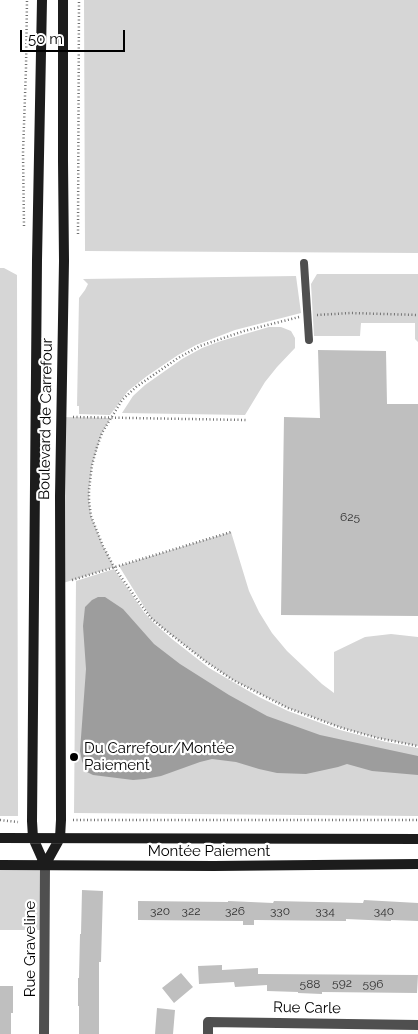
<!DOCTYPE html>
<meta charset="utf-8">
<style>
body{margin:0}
#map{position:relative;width:418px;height:1034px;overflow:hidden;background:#fff;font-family:Raleway,sans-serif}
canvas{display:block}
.scale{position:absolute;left:20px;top:30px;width:105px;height:22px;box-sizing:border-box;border:2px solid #000;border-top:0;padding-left:6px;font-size:15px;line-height:18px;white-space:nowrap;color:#000;-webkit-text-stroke:4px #fff;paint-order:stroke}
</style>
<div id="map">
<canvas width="418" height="1034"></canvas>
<div class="scale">50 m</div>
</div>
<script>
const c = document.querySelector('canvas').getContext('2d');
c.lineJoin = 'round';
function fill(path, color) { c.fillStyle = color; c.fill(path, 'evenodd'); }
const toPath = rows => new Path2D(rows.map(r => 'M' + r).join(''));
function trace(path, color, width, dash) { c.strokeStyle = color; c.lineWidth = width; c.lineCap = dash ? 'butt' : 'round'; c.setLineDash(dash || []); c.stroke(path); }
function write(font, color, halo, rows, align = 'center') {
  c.font = font + ' Raleway,sans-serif'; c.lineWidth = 4.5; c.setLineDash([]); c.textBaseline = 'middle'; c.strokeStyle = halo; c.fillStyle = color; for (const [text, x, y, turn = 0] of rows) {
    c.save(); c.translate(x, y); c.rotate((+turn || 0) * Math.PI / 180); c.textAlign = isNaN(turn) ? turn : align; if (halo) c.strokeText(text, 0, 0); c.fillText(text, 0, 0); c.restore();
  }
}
const green = toPath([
 [84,0,418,0,418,253,85,251],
 [0,268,4,268,17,275,18,816,0,816],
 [317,274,418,274,418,342,415,339,415,323,361,323,360,336,314,336,311,284],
 [296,276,301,313,235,330,196,345,178,355,147,376,128,391,110,415,79,414,79,406,77,406,79,298,85,290,88,284,83,279],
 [269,327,281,327,291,331,295,338,295,348,277,367,265,382,245,415,122,413,133,396,145,385,182,359,202,348,221,341],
 [61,417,111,418,102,433,92,465,89,490,89,501,91,516,96,528,103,546,114,567,60,584],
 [231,532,249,591,259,612,272,633,287,651,322,684,334,693,334,652,365,637,391,634,418,637,418,746,378,738,342,728,288,708,233,680,205,661,164,629,151,618,119,566],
 [114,569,144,612,154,623,172,639,209,668,259,697,288,711,340,730,386,742,418,748,418,816,74,813,76,581],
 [0,865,45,865,45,930,0,930]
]);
const water = toPath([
 [98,597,105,597,123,609,154,644,180,664,229,695,267,716,320,735,418,756,418,775,372,771,347,764,338,767,306,774,277,773,259,769,236,762,212,759,200,762,161,776,145,779,133,780,93,775,87,772,82,761,80,751,86,669,83,626,85,607,92,600]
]);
const building = toPath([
 [318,350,386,351,387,404,418,404,418,616,281,615,284,417,320,418],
 [82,890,103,891,101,962,99,962,99,1034,79,1034,79,1006,78,1006,78,978,79,978,80,934,81,934],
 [364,900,418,903,418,921,391,920,391,921,346,919,346,921,256,920,254,920,254,925,243,925,243,921,138,920,138,901,228,902,228,901,273,903,274,901,363,903],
 [222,965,222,970,258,968,258,974,418,975,417,993,322,992,322,994,298,993,298,992,267,991,267,985,235,987,234,982,199,984,198,966],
 [181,973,193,987,174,1003,162,988],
 [0,986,13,986,13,1013,11,1013,11,1034,0,1034],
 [157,1008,175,1010,173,1034,155,1034]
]);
const path = toPath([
 [24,226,23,153,26,68,27,0],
 [78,234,79,0],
 [317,315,351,313,418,315],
 [299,317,244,331,200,346,178,358,136,387,122,400,102,433,97,447,92,465,89,490,89,501,91,516,103,546,114,567,138,601,151,618,164,629,205,661,233,680,288,708,342,728,378,738,418,746],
 [73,417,246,420],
 [72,580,231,532],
 [0,820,18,822],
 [73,820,418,820]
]);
const lane = toPath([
 [304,263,309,340]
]);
const street = toPath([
 [44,1034,45,865],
 [208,1034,208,1022,418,1025]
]);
const secondary = toPath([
 [42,0,37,260,32,821,33,838,45,865],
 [0,838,418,839],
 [0,865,214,866,418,864],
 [45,865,60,838,61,820,60,496,64,261,63,161,63,0]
]);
const markers = [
 [74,757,5,"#000"]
];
const numberNames = [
 ["625",350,517],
 ["320",160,911],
 ["322",191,911],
 ["326",235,911],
 ["330",280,911],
 ["334",325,911],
 ["340",384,911],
 ["592",342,983],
 ["588",310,984],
 ["596",373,984]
];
const streetNames = [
 ["Boulevard de Carrefour",46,419,-89],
 ["Montée Paiement",209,851],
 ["Rue Graveline",30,949,-90],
 ["Rue Carle",307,1008,1]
];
const poiNames = [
 ["Du Carrefour/Montée",84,748],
 ["Paiement",84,765]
];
fill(green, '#d6d6d6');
fill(water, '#9d9d9d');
fill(building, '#bfbfbf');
trace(path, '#717171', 2.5, [1, 2.5]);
trace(lane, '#4f4f4f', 8);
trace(street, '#4f4f4f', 10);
trace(secondary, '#1c1c1c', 10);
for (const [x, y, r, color] of markers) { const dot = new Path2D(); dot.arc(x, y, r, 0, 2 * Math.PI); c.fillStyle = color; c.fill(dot); trace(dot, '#fff', 2); }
write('12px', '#303030', null, numberNames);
write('15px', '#000', '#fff', streetNames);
write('15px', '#000', '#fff', poiNames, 'left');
</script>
